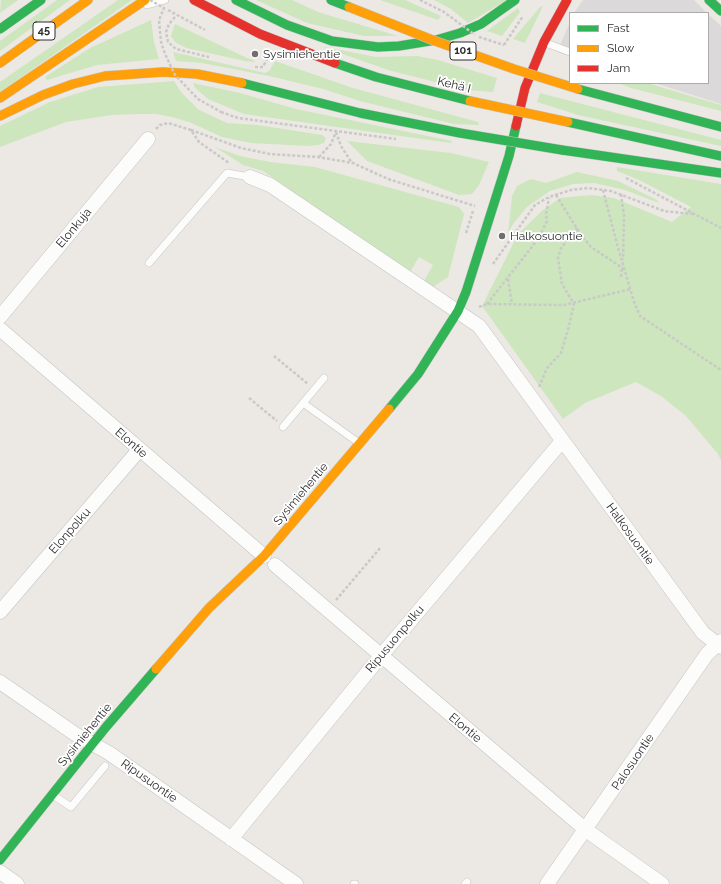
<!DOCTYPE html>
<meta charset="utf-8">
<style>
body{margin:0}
#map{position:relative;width:721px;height:884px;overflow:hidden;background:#ece8e4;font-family:Raleway,sans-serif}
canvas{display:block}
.legend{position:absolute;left:569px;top:12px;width:140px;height:72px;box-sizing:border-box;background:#fff;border:1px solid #ababab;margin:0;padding:5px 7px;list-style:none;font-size:12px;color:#2e2e2e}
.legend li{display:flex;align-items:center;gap:8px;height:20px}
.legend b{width:20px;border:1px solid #ababab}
</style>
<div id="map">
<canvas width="721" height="884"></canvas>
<ul class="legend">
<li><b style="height:5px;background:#30b455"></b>Fast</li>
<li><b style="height:5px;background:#ff9f0a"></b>Slow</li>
<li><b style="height:5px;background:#e5322d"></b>Jam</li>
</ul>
</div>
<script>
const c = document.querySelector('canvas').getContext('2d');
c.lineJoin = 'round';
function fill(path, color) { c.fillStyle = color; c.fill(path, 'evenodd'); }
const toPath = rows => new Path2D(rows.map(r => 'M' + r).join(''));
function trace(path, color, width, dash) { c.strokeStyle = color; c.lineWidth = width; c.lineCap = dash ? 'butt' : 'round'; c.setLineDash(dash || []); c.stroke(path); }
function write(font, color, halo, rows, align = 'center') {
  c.font = font + ' Raleway,sans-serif'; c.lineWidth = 3.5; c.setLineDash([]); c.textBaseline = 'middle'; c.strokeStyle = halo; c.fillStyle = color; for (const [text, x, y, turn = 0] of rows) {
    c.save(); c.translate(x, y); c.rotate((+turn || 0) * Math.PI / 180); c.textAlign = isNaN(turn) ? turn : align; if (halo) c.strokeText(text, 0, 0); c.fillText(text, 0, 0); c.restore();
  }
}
const industrial = toPath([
 [583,0,694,0,707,13,574,13],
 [708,14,721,26,721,104,655,83,708,83],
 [570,22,570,56,557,52]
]);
const green = toPath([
 [1,0,18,0,0,13],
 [57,0,70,0,0,51,0,41],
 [118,0,132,0,0,92,0,82],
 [256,0,292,0,318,12,398,36,364,36,307,23],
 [380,0,405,0,441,16,438,20],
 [434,0,507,0,468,23,451,9],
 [543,6,525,43,513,39,540,7],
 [518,8,520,12,502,36,487,31],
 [151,20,154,42,159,59,97,65,47,80,45,77,90,48],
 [175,24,247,58,255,61,254,62,245,61,186,48,175,42,171,36],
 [320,46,376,57,417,56,438,60,497,78,493,92,466,90,388,70],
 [173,52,265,73,269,71,275,61,353,88,478,122,479,125,454,124,360,101,323,89,269,76,202,63,176,61],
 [174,81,181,92,199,110,227,123,258,125,322,135,326,138,324,143,318,145,307,146,251,143,222,137,189,122,172,117,156,114,138,114,112,115,66,122,0,147,0,126,50,102,98,87],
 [193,83,240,93,296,109,452,141,451,143,244,114,208,99,195,88],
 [618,83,647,83,721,105,721,111,631,88],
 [540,93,721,140,721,146,578,115,537,102],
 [347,141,451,153,489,162,479,185,472,194,459,195,367,161],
 [215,147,240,156,270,162,315,167,459,207,464,214,448,277,433,287,424,281,433,265,419,257,410,272,263,171,243,165],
 [617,167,721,184,721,460,718,454,686,416,661,396,636,382,585,403,563,419,482,306,518,234,543,210,560,198,592,195,614,198,672,222,691,207,639,180,617,171],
 [577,172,618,181,657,200,659,203,625,190,594,183,573,184,550,191,527,207,513,224,508,233,512,196,517,186,531,179,546,183]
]);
const path = toPath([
 [168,10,205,30],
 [175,17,169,24,166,32,168,42,176,49,209,57],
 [504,45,523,16],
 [255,67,263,67,267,59],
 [221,112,238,118,396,139],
 [156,129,160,125,168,123,191,130,199,142,229,163],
 [191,130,241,148,270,154,318,157,353,163,388,179,475,206],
 [336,132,341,146,352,163],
 [319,157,331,144,336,132],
 [626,178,721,228],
 [603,190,617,244,634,302,640,316,721,370],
 [621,194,624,216,623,260],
 [556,195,581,235,591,247,624,269],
 [466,233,473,211],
 [493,264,535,205,549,197,571,190,588,188,611,191,664,211,693,214],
 [621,277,622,267],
 [508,279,512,304],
 [487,304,538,239,547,221,546,214,549,198],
 [479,307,487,304,564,305,631,289],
 [274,356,308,384],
 [539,387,547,368,561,353,568,330,574,304,562,284,558,258,561,248,577,228],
 [249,398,277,421],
 [336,600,381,547]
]);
const lane = toPath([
 [147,5,165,0],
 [546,43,570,52],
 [149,263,227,173,250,177],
 [303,403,359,443],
 [283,427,324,378],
 [53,795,71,807,105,766],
 [354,884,355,884],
 [465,884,467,882]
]);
const street = toPath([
 [250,177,270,185,479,326,703,633,721,647],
 [0,317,148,139],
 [0,329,264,556],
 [275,565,586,830,662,884],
 [0,612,139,450],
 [0,682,75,734,109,753,296,884],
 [231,839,380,657,562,441],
 [0,872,17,884],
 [547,884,707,654,721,641]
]);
const fast = toPath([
 [236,0,287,25,332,41,378,47,399,46,436,40,460,33,481,24,515,0],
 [331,0,349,7],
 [709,0,721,11],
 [0,29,41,0],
 [335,63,376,77,470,101],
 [242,83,360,113,460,133],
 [578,89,721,127],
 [568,122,721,156],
 [562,150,721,173],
 [389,409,418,374,458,311,466,292,509,156,516,126],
 [0,860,106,727,156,669]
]);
const slow = toPath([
 [0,63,88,0],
 [0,98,145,0],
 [0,116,43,95,73,84,105,76,163,72,197,74,242,83],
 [156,669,209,608,264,556,389,409]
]);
const jam = toPath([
 [194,0,260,34,335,63],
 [516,126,525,88,544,42,567,0]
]);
const pathBridge = toPath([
 [150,0,164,8,159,20,161,42,165,54,175,75,198,99,221,112],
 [420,0,444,12,475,35],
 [479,37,504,45]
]);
const fastBridge = toPath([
 [460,133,562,150]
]);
const slowBridge = toPath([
 [349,7,435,41,514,69,578,89],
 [470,101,568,122]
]);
const markers = [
 [255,54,4,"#706f6e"],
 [502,236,4,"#706f6e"]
];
const shields = [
 [44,31,22],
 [463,51,26]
];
const shieldNames = [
 ["45",44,31],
 ["101",463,51]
];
const poiNames = [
 ["Sysimiehentie",263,54],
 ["Halkosuontie",510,236]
];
const streetNames = [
 ["Kehä I",454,85,14],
 ["Elonkuja",74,228,-50],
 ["Elontie",131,443,41],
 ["Sysimiehentie",301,494,-50],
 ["Elonpolku",70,531,-49],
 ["Halkosuontie",630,534,54],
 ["Ripusuonpolku",395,639,-50],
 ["Elontie",465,728,40],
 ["Sysimiehentie",85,735,-51],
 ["Palosuontie",633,762,-56],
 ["Ripusuontie",149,781,35]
];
fill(industrial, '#dcd9db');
fill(green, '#cee6be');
trace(lane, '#c5c4c5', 8);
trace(street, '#c5c4c5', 15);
trace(fast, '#c5c4c5', 10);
trace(slow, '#c5c4c5', 10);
trace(jam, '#c5c4c5', 10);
trace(path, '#c9c9c8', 2.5, [3, 2]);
trace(lane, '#fcfcfb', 7);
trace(street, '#fcfcfb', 14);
trace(fast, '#30b455', 9);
trace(slow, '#ff9f0a', 9);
trace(jam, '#e5322d', 9);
trace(fastBridge, '#c6c5c4', 10, []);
trace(slowBridge, '#c6c5c4', 10, []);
trace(pathBridge, '#c9c9c8', 2.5, [3, 2]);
trace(fastBridge, '#30b455', 9);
trace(slowBridge, '#ff9f0a', 9);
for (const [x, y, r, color] of markers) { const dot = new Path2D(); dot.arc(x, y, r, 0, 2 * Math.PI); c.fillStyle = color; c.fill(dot); trace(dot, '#fff', 1.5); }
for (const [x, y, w] of shields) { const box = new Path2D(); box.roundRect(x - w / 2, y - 9, w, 18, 3); c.fillStyle = '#fff'; c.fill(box); trace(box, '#2e2e2e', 1); }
write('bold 11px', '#2e2e2e', null, shieldNames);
write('12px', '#2e2e2e', '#fff', poiNames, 'left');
write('12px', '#2e2e2e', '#fff', streetNames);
</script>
